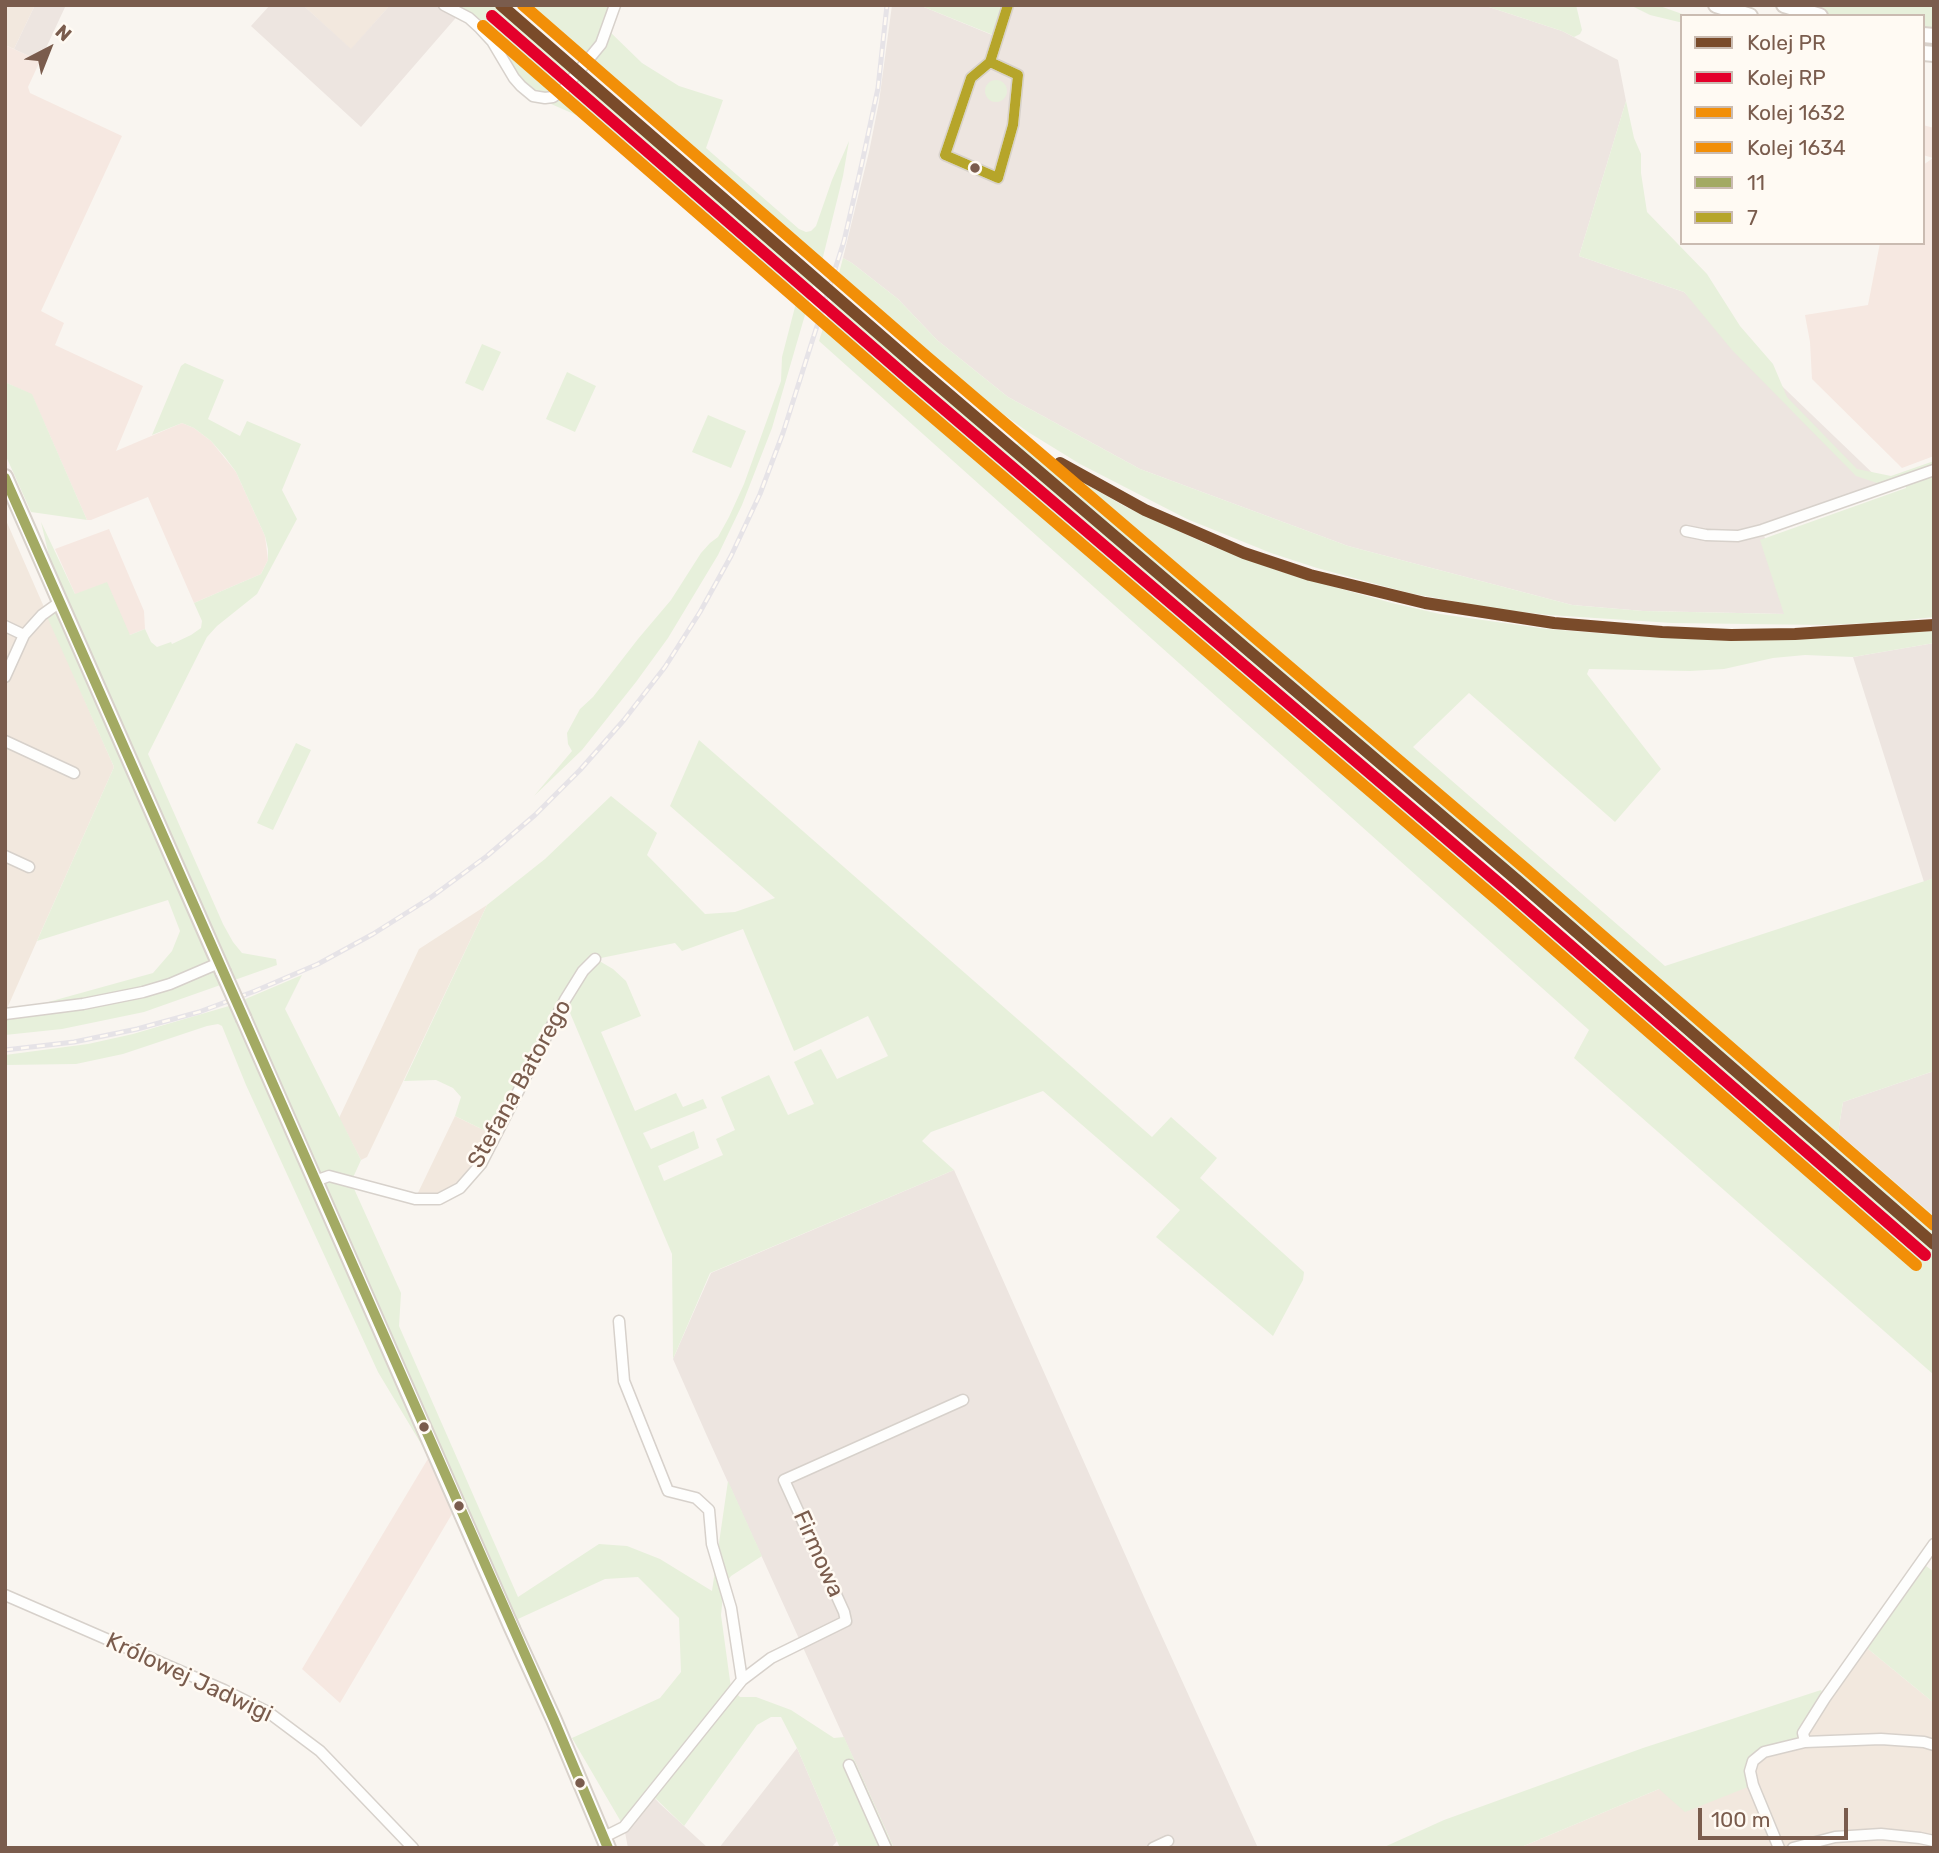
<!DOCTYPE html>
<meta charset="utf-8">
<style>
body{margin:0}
#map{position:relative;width:1939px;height:1853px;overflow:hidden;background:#f9f5f0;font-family:Rubik,sans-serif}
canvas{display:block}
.frame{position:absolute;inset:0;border:7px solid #7a5c4d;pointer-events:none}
.legend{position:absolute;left:1680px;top:14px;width:245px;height:231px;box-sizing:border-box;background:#fffaf3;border:2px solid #cabbb1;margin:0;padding:9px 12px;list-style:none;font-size:21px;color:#7a5c4d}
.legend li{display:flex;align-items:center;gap:14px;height:35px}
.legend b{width:35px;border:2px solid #cabbb1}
.north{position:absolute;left:14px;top:14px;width:70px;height:70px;-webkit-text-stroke:5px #fffaf3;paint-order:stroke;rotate:42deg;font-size:19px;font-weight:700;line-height:28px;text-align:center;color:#7a5c4d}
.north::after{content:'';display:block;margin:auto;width:24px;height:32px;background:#7a5c4d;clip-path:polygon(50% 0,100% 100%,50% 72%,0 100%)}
.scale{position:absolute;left:1698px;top:1808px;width:150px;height:32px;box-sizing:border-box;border:4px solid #7a5c4d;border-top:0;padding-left:9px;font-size:21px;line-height:24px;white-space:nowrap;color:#7a5c4d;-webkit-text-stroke:5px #fffaf3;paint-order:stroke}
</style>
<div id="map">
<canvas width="1939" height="1853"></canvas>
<div class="frame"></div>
<ul class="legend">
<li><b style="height:9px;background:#7a4b2a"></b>Kolej PR</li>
<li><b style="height:9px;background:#e4002b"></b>Kolej RP</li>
<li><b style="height:9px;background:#f28f08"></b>Kolej 1632</li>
<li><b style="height:9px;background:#f28f08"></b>Kolej 1634</li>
<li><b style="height:9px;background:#a3aa63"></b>11</li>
<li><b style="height:9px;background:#b6a52a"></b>7</li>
</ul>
<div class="north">N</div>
<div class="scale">100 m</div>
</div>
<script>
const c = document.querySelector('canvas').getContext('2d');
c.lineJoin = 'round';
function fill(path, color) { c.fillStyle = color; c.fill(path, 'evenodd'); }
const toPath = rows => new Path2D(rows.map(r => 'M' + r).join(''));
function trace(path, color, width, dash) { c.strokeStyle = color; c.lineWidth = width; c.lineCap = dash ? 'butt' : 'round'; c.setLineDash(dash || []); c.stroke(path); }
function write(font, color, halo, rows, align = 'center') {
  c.font = font + ' Rubik,sans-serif'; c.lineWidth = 5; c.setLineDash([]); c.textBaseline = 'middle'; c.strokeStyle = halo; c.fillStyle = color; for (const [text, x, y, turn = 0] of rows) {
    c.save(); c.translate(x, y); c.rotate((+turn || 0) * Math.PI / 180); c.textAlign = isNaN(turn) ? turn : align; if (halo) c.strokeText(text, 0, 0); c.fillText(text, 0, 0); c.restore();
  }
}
const residential = toPath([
 [5,5,35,5,14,49,5,45],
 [303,5,390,5,351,50],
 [5,518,114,767,5,1013],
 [487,905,367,1157,361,1160,339,1118,419,949],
 [455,1116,496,1136,460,1188,439,1199,415,1199],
 [1862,1644,1934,1703,1934,1848,1519,1848,1659,1789,1753,1785,1753,1761,1803,1733]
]);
const commercial = toPath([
 [5,45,40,61,28,87,30,93,122,136,41,311,64,323,55,345,143,386,116,451,182,423,194,428,211,441,236,472,265,536,268,560,261,574,194,603,148,497,91,520,87,520,32,395,7,383,5,380],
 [1923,125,1934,128,1934,456,1902,468,1812,379,1810,342,1805,315,1868,305,1880,243,1923,243,1923,165,1933,158,1923,155],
 [109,529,144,611,145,629,130,635,75,594,55,549],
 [429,1457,452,1514,340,1703,302,1669]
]);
const industrial = toPath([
 [35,5,66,5,40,61,14,49],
 [270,5,303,5,351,49,390,5,444,5,460,13,361,127,251,26],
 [892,5,919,5,997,37,1008,5,1483,5,1562,31,1618,60,1626,101,1579,256,1684,292,1886,486,1763,531,1785,614,1643,611,1572,605,1348,546,1140,469,1008,397,937,340,898,299,852,263,843,258,869,152,879,102],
 [1934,643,1934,878,1924,882,1853,657],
 [1934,1071,1934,1216,1838,1133,1843,1102],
 [954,1170,1144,1597,1258,1848,894,1848,707,1436,673,1359,711,1273],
 [797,1748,837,1841,831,1848,719,1848],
 [651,1794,659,1803,708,1848,628,1848,624,1827]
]);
const green = toPath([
 [444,5,495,5,814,284,772,428,742,505,718,555,668,638,636,682,582,750,534,796,572,751,568,744,567,733,580,709,593,697,638,639,671,600,701,553,710,543,718,537,729,517,744,484,781,381,782,357,796,303,793,296,601,128,592,122,533,96,492,41],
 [524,5,615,5,606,28,642,63,679,86,723,100,706,148,799,229,806,232,811,231,816,226,832,180,849,141,843,176,821,265],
 [919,5,1008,5,998,37],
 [1483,5,1576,5,1582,30,1580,34,1574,37,1562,31],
 [1630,5,1657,5,1685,15,1682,16,1682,22,1679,22,1650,15],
 [1784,5,1934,5,1934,36,1923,35,1923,16,1820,16],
 '985 91a11 11 0 1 1 22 0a11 11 0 1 1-22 0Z',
 [1626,101,1634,138,1641,154,1641,173,1647,212,1707,274,1740,326,1773,364,1787,397,1857,469,1891,476,1934,461,1934,617,1889,622,1825,625,1672,623,1549,615,1496,609,1409,593,1317,568,1271,553,1187,519,1080,464,1028,432,967,388,930,359,838,277,843,258,852,263,898,299,937,340,1008,397,1140,469,1348,546,1572,605,1643,611,1784,614,1760,540,1906,488,1904,480,1886,486,1856,476,1732,350,1684,292,1579,256],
 [832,300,1934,1250,1934,1375,1574,1058,1589,1030,819,341],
 [482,344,501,352,483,391,465,383],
 [185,363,224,380,208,419,240,436,247,421,301,444,282,490,297,519,257,594,217,626,207,637,148,754,223,924,233,942,242,953,276,959,277,965,144,1012,62,1029,5,1035,5,1014,153,973,172,951,180,931,168,900,37,941,114,767,45,612,55,606,203,942,60,602,41,522,75,594,107,582,130,635,145,629,151,642,157,647,171,642,172,644,191,635,201,628,202,621,194,603,261,574,268,560,268,549,265,536,236,472,225,457,211,441,194,428,182,423,152,435,181,366],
 [567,372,596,386,575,432,546,419],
 [5,380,7,383,32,394,87,520,31,512,5,454],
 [708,415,746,431,731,468,692,452],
 [1019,442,1079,480,1126,507,1209,545,1279,571,1338,588,1392,603,1440,614,1547,629,1622,635,1700,638,1825,638,1934,631,1934,643,1853,657,1805,655,1773,658,1724,669,1690,671,1589,669,1587,674,1661,769,1615,822,1469,693,1413,747,1665,966,1934,878,1934,1071,1843,1102,1838,1133,1934,1216,1934,1238,1741,1070,1015,447],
 [699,740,1152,1137,1171,1117,1217,1158,1200,1178,1304,1272,1303,1280,1273,1336,1156,1237,1180,1210,1043,1091,931,1132,922,1141,954,1170,710,1273,673,1359,672,1254,565,1001,496,1136,455,1116,461,1097,453,1088,436,1080,404,1081,487,905,545,859,611,796,657,833,647,855,705,914,735,912,775,898,670,806],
 [743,929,794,1051,868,1016,888,1056,837,1079,821,1049,794,1062,814,1104,788,1115,769,1075,721,1097,735,1130,716,1139,723,1155,664,1181,658,1166,699,1148,694,1131,651,1149,643,1133,707,1108,703,1099,683,1107,676,1093,635,1111,601,1032,641,1016,626,981,613,969,596,959,675,943,682,951],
 [296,743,311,750,273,830,257,823],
 [302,975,285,1009,361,1160,351,1182,401,1293,399,1326,518,1597,599,1544,627,1546,660,1559,712,1591,728,1481,762,1556,731,1576,724,1586,721,1615,731,1688,740,1697,756,1697,791,1710,834,1738,844,1737,894,1848,840,1848,797,1748,781,1717,771,1717,757,1725,684,1826,651,1794,624,1827,572,1738,660,1698,681,1672,679,1618,638,1577,605,1579,518,1619,521,1626,511,1626,429,1457,378,1372,246,1085,222,1026,218,1024,207,1026,123,1054,76,1064,5,1065,5,1055,88,1044,133,1034,229,1006],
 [1921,1562,1934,1572,1934,1703,1862,1644],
 [1821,1690,1825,1698,1803,1732,1805,1742,1753,1761,1753,1785,1685,1812,1659,1789,1519,1848,1382,1848,1444,1820,1643,1748]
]);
const street = toPath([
 [444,5,469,18,480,28,492,41,514,78,521,86,533,96,545,98,553,97,564,89,601,44,615,5],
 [990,62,1018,75,1013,125,998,178,945,155,971,78,990,62,1008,5],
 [1686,531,1706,535,1738,536,1762,530,1934,470],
 [5,626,24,635],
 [5,677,24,635,42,615,60,602],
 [5,741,74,773],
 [5,856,29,867],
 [5,1014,83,1004,143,992,170,984,219,963],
 [315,1181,329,1176,415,1199,439,1199,460,1188,481,1164,565,1000,583,971,595,959],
 [619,1321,624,1381,668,1491,696,1498,709,1510,712,1544,731,1608,742,1680],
 [5,1595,224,1690,268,1712,320,1751,413,1848],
 [1805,1742,1803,1733,1825,1698,1934,1544],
 [849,1765,886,1848],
 [604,1837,624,1827,742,1680,771,1658,846,1621,844,1612,784,1480,963,1400],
 [1153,1848,1168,1841],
 [1779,1848,1753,1785,1750,1771,1753,1761,1764,1752,1805,1742,1881,1739,1924,1742,1934,1745],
 [1793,1848,1835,1837,1881,1834,1920,1838,1934,1841]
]);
const secondary = toPath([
 [1716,5,1750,16],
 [1784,5,1820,16],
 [1923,35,1934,36],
 [1923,53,1934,54],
 [5,477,223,972],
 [244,1019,511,1626,554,1720,608,1848]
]);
const rail = toPath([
 [5,1050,74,1042,137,1029,199,1012,255,991,318,964,373,934,430,898,487,856,535,815,580,770,624,720,665,667,700,612,731,556,760,494,783,433,844,241,862,163,878,88,887,5]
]);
const secondaryBridge = toPath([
 [223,972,244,1019]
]);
const bus1 = toPath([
 [5,478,554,1720,608,1848]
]);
const bus2 = toPath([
 [945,155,998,178,1013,125,1018,75,990,62],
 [945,155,971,78,990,62,1008,5]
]);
const rail1 = toPath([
 [501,5,918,368,1518,881,1934,1244],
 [1060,463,1145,510,1244,553,1310,575,1425,603,1554,623,1662,632,1731,635,1795,634,1934,625]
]);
const rail2 = toPath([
 [492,16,909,379,1509,892,1925,1255]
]);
const rail3 = toPath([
 [523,5,927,357,1527,870,1934,1225]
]);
const rail4 = toPath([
 [483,26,900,389,1500,902,1916,1265]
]);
const markers = [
 [975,168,6,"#7a5c4d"],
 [424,1427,6,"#7a5c4d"],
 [459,1506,6,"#7a5c4d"],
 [580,1783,6,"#7a5c4d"]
];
const streetNames = [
 ["Stefana Batorego",520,1084,-61],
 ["Firmowa",818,1554,66],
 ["Królowej Jadwigi",189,1678,25]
];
fill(residential, '#f2e8de');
fill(commercial, '#f6e8e1');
fill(industrial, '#ede5e0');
fill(green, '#e7f0db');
trace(street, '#d7d1cb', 13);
trace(secondary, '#d9d2cb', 18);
trace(street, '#fefefd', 10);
trace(secondary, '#fefefd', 14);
trace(rail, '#e6e3e7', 5);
trace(rail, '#fffaf3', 2.5, [8]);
trace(secondaryBridge, '#d9d2cb', 18, []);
trace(secondaryBridge, '#fefefd', 14);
trace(bus1, '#a3aa63', 10);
trace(bus2, '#b6a52a', 10);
trace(rail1, '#7a4b2a', 12);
trace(rail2, '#e4002b', 12);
trace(rail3, '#f28f08', 12);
trace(rail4, '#f28f08', 12);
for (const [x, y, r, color] of markers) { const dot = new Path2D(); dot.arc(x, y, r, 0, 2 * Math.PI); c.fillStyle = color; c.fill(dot); trace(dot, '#fffaf3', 2.5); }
write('23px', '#7a5c4d', '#fffaf3', streetNames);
</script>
